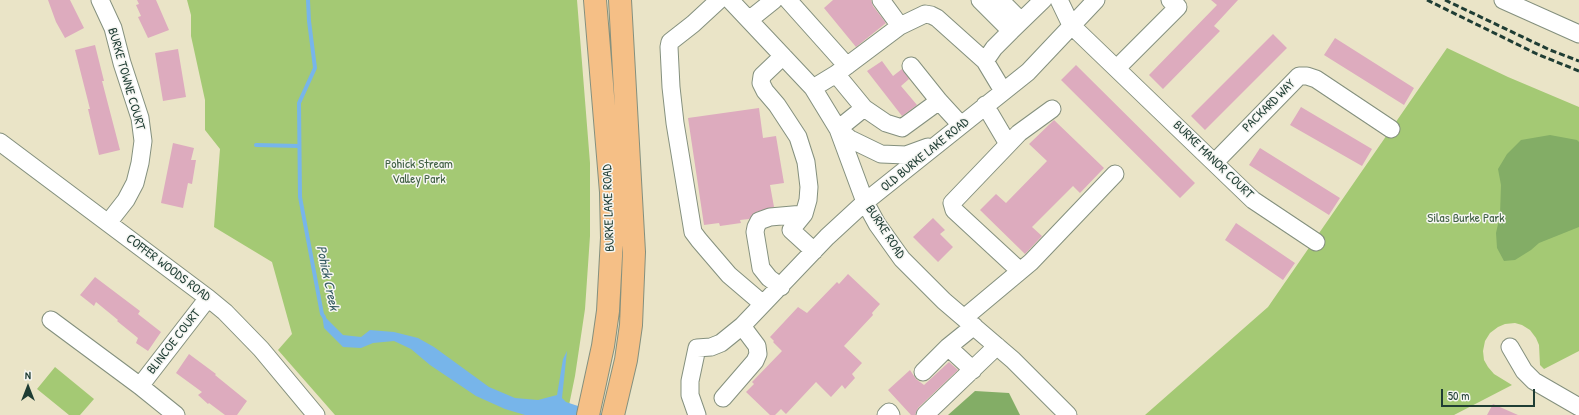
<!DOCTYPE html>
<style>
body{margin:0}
#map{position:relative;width:1579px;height:415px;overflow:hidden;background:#eae4c7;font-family:"Patrick Hand",sans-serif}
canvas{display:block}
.north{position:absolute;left:8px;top:367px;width:40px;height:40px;-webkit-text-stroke:3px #f6f6f2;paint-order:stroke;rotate:0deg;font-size:11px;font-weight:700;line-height:16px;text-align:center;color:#1f3d34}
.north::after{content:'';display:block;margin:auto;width:14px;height:18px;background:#1f3d34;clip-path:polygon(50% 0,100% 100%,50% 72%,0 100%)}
.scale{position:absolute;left:1441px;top:389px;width:94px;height:18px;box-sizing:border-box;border:2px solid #1f3d34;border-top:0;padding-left:5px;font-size:12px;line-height:14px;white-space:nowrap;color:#1f3d34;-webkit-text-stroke:3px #f6f6f2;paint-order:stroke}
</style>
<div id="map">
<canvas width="1579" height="415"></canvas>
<div class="north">N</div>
<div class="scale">50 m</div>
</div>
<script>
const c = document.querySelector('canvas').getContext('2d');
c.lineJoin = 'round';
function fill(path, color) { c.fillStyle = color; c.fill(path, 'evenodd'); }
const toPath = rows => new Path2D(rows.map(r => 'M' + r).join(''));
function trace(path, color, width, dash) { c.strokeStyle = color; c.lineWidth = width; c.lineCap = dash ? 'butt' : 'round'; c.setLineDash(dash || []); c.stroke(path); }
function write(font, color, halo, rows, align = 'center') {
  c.font = font + ' "Patrick Hand",sans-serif'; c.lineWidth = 3; c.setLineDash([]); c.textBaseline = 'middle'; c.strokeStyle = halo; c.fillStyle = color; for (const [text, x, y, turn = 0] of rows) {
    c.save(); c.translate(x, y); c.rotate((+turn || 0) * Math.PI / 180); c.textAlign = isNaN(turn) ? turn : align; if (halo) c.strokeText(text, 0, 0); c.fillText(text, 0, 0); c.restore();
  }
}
const green = toPath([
 [187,0,577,0,590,163,590,236,585,309,575,376,567,415,335,415,278,350,292,334,272,262,214,227,220,149,205,130,205,100,191,36,191,15],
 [1447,48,1508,77,1579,107,1579,351,1544,369,1540,365,1539,345,1536,338,1530,330,1522,325,1515,323,1505,324,1498,327,1490,333,1485,341,1483,351,1484,360,1488,367,1494,374,1512,385,1454,415,1145,415,1268,307],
 [55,367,94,399,80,415,69,415,37,389]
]);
const forest = toPath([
 [1550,135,1577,140,1579,142,1579,227,1539,243,1531,250,1515,260,1504,261,1497,248,1496,233,1500,215,1501,185,1498,169,1507,154,1521,140],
 [975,391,1009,393,1020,415,948,415]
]);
const water = toPath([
 [322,314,343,335,361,337,370,330,394,332,418,338,434,347,489,387,515,398,538,400,557,395,563,359,567,351,562,398,566,402,605,415,525,415,505,409,476,396,430,365,411,349,394,341,373,343,361,348,343,347,324,328]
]);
const stream = toPath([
 [308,0,309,21,315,68,299,103,300,197,322,314,324,317],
 [256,145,299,146]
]);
const building = toPath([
 [48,0,70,0,84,28,65,38,56,22],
 [137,0,156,0,169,30,148,38,138,17,141,16,136,5,139,4],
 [833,0,871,0,873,6,886,23,856,47,824,8],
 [1211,0,1238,0,1214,26,1220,31,1163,89,1149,75,1217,5],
 [1273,34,1287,48,1205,130,1191,116],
 [1335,38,1414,88,1404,105,1324,55],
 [95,45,104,81,102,81,120,150,99,155,88,109,90,109,75,50],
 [178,49,186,97,163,101,155,53],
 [882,61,893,76,902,69,909,79,901,86,917,105,902,116,867,71],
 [1076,65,1195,183,1180,198,1061,80],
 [1301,107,1372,149,1362,166,1290,125],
 [759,108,763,138,776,136,784,183,770,185,774,207,756,212,749,219,740,220,741,223,720,226,719,223,704,225,688,118],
 [1054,120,1104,168,1080,193,1073,186,1032,227,1042,236,1025,254,980,210,996,194,1006,203,1047,161,1029,144],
 [173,143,194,148,191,160,196,160,192,184,188,183,183,208,161,203],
 [1260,148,1340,198,1329,215,1249,165],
 [933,218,945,230,940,234,953,247,938,262,913,237],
 [1236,223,1295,263,1283,280,1225,240],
 [848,274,880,304,872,313,873,315,844,346,862,363,852,374,855,378,845,389,842,385,831,397,816,382,786,414,781,409,775,415,770,415,746,392,754,384,752,382,782,351,773,342,774,341,770,337,798,307,807,313,837,282,839,284],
 [95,277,140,311,138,314,161,332,148,351,136,343,138,338,117,321,118,320,96,302,94,306,80,295],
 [189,354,216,374,215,375,247,401,237,415,225,415,209,403,208,404,198,395,202,392,176,373],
 [949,362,958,370,918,408,915,415,911,415,888,390,910,370,916,379,924,385],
 [1493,404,1518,415,1487,415]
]);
const minor = toPath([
 [100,0,113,28,122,63,140,118,143,141,140,163,135,183,126,200,108,223],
 [719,0,693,24,670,42,669,47,671,87,675,123,693,232,699,240,729,275,763,304],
 [730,0,813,88,838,129,865,202,877,224,902,259,944,301,1013,360,1068,415],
 [788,0,847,66],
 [881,0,900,26],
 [980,0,1011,31,1043,0],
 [1000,0,1021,21],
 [1059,0,1071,25,1253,200,1316,242],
 [1503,0,1579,34],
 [749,20,774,0],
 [783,56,762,76,761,83,765,91,777,105,798,137,806,162,809,187,808,200,804,214,791,230,814,251],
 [911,66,939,101,961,125],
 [1117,68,1178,7,1170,0],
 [836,74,864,108,886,123,902,128,939,101],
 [813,88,836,74,900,26,925,14,931,15,937,18,985,61],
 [1003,91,985,61,994,48,1011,31],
 [985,105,1008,144],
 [838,129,850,139,881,154,906,155,928,147],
 [838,129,864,108],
 [0,142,208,298,225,312,261,349,316,415],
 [1215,162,1299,76,1307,76,1316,79,1391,129],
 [1020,271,954,210,952,203,1019,133,1052,109],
 [781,287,769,278,761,268,755,232,756,227,759,221,770,217,804,214],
 [964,318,1031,262,1115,174],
 [51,320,140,386,176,415],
 [948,347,973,370],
 [1510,347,1524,371,1534,381,1579,407],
 [923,372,948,347,974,326],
 [140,386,208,298],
 [723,398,755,361,758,354,757,346,742,326],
 [697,415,690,395,690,381,697,348,711,347,721,343,742,326,827,237,865,202,1028,72,1096,0],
 [886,415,889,412,891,415],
 [925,415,997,346]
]);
const major = toPath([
 [588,415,603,346,608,311,612,238,611,192,595,0],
 [613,415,626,360,631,325,634,252,620,0]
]);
const rail = toPath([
 [1427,0,1537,54,1579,71],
 [1445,0,1550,50,1579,61]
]);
const streetNames = [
 ["BURKE TOWNE COURT",126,79,74],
 ["PACKARD WAY",1269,106,-45],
 ["OLD BURKE LAKE ROAD",925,155,-39],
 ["BURKE MANOR COURT",1213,160,44],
 ["BURKE LAKE ROAD",609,208,-92],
 ["BURKE ROAD",885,232,57],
 ["COFFER WOODS ROAD",168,268,37],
 ["BLINCOE COURT",174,342,-52]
];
const parkNames = [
 ["Pohick Stream",419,165],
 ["Valley Park",419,180],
 ["Silas Burke Park",1466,219]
];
const waterNames = [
 ["Pohick Creek",327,278,78]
];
fill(green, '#a4c974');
fill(forest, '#83ad66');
fill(water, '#77b5ea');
trace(stream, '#77b5ea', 4);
fill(building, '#ddabbe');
trace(minor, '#84907e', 19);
trace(major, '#84907e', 24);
trace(minor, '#fff', 17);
trace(major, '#f5bf86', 22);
trace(rail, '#1f3d34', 3, [6, 3]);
write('13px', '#1f3d34', '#f6f6f2', streetNames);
write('13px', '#406044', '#f6f6f2', parkNames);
write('italic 14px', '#355b62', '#f6f6f2', waterNames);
</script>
